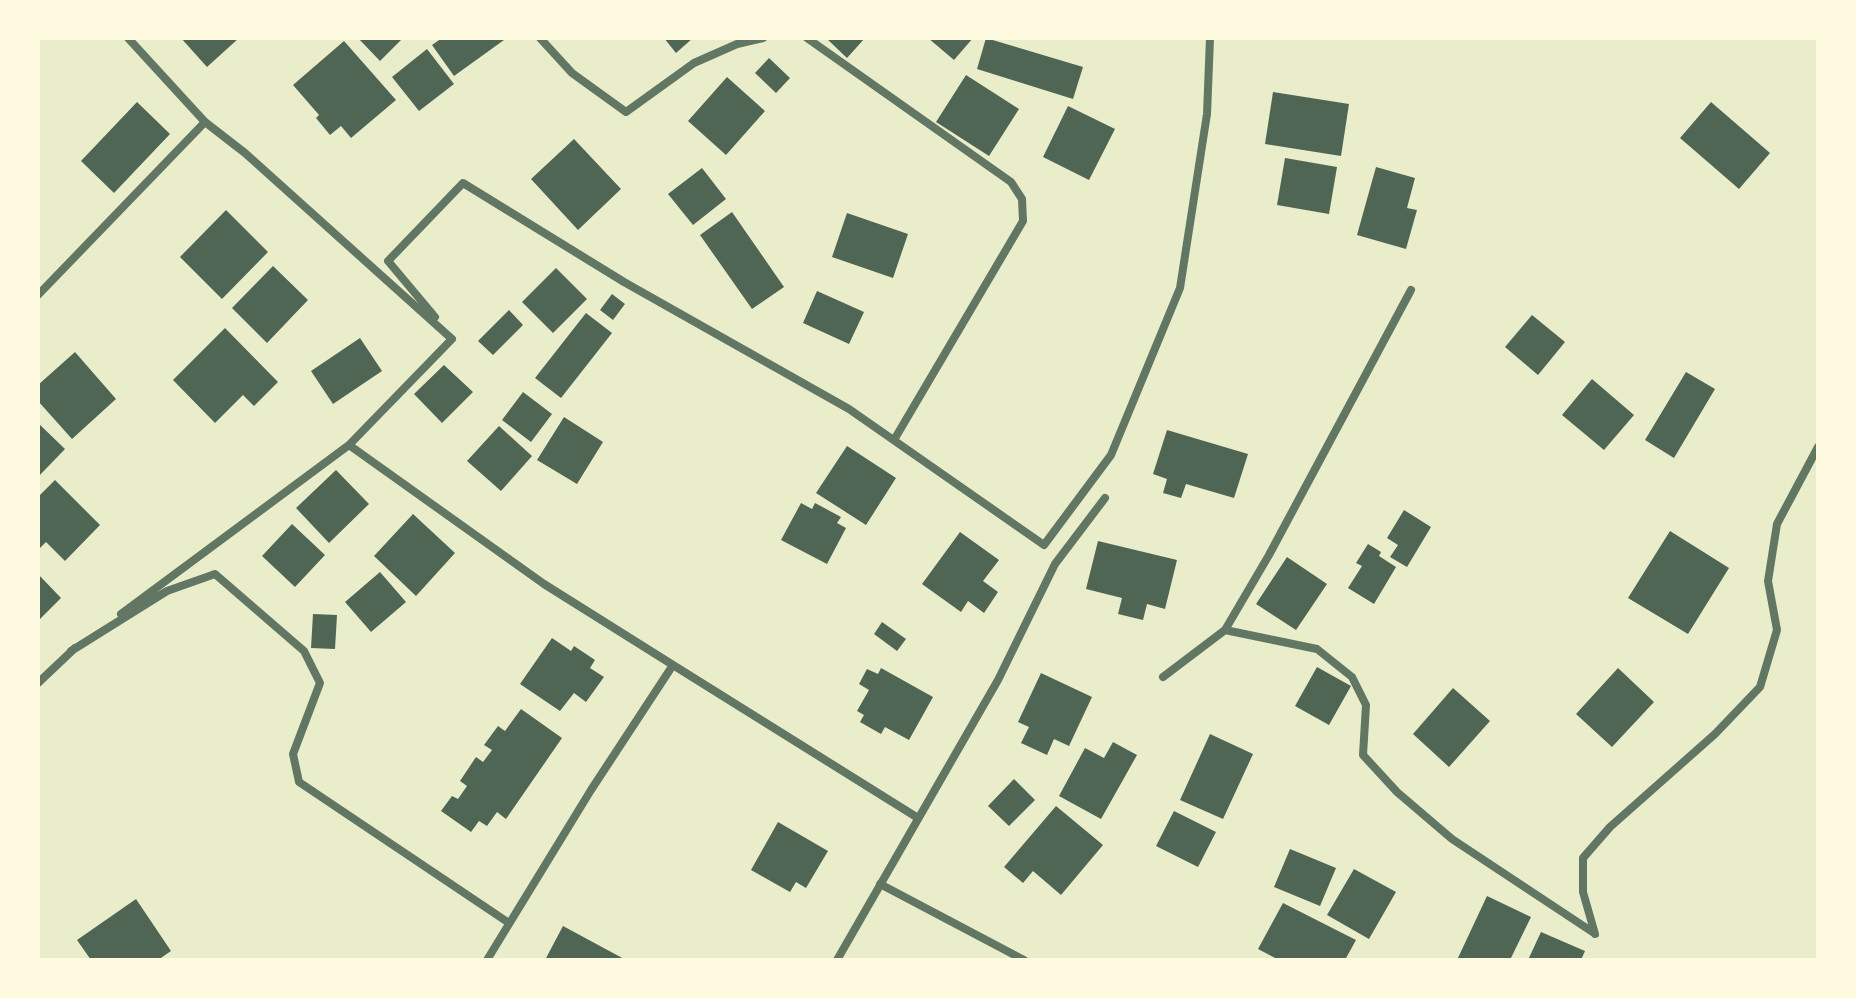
<!DOCTYPE html>
<style>
body{margin:0}
#map{position:relative;width:1856px;height:998px;overflow:hidden;background:#e9edc9;font-family:Cabin,sans-serif}
canvas{display:block}
.frame{position:absolute;inset:0;border:40px solid #fefae0;pointer-events:none}
</style>
<div id="map">
<canvas width="1856" height="998"></canvas>
<div class="frame"></div>
</div>
<script>
const c = document.querySelector('canvas').getContext('2d');
c.lineJoin = 'round';
function fill(path, color) { c.fillStyle = color; c.fill(path, 'evenodd'); }
const toPath = rows => new Path2D(rows.map(r => 'M' + r).join(''));
function trace(path, color, width, dash) { c.strokeStyle = color; c.lineWidth = width; c.lineCap = dash ? 'butt' : 'round'; c.setLineDash(dash || []); c.stroke(path); }
const building = toPath([
 [181,38,239,38,207,67],
 [358,38,403,38,380,61],
 [442,38,502,38,504,40,454,76,432,45],
 [664,38,693,38,676,53],
 [826,38,865,38,847,58],
 [928,38,973,38,954,60],
 [986,38,1083,67,1073,99,977,69],
 [344,41,396,100,351,138,341,126,330,135,316,118,319,115,293,85],
 [427,49,454,84,419,111,392,77],
 [769,58,790,78,776,93,755,73],
 [966,75,1019,109,989,156,936,122],
 [727,77,765,111,726,155,688,121],
 [1273,92,1349,104,1341,156,1265,144],
 [137,102,170,134,114,193,81,161],
 [1711,102,1770,153,1739,189,1680,138],
 [1068,106,1115,129,1089,180,1043,157],
 [574,139,621,189,578,230,531,179],
 [1285,158,1337,167,1329,214,1277,205],
 [1376,167,1415,178,1407,208,1417,210,1406,249,1357,235],
 [702,168,726,199,693,225,668,194],
 [226,210,268,252,222,299,180,257],
 [732,212,784,287,752,309,700,235],
 [847,213,908,234,893,278,832,257],
 [273,266,308,300,267,343,232,308],
 [556,268,587,299,553,333,522,302],
 [817,291,864,312,849,344,803,323],
 [612,294,625,304,613,320,600,310],
 [509,310,523,325,493,355,478,341],
 [586,313,612,333,561,398,535,378],
 [1532,315,1565,342,1538,375,1505,347],
 [225,328,278,382,254,406,243,395,215,423,173,380],
 [360,338,382,371,333,404,311,371],
 [75,352,116,399,72,439,38,401,38,385],
 [444,365,473,392,442,423,414,394],
 [1686,372,1715,389,1674,458,1645,440],
 [1592,379,1634,415,1604,450,1562,415],
 [523,392,552,414,531,442,502,420],
 [564,417,603,442,577,484,537,460],
 [38,423,65,449,38,477],
 [499,426,532,456,501,491,467,461],
 [1167,430,1248,454,1234,498,1186,484,1181,498,1163,493,1167,479,1153,474],
 [847,446,896,478,866,525,816,493],
 [336,470,369,504,329,543,296,508],
 [55,480,100,525,65,561,46,542,38,550,38,497],
 [801,503,812,509,815,503,841,517,837,523,846,528,827,564,781,540],
 [1404,510,1431,527,1407,567,1390,557,1398,545,1387,538],
 [413,514,455,553,416,596,374,556],
 [292,524,325,555,295,587,262,556],
 [1670,531,1729,568,1688,634,1628,598],
 [960,532,999,560,983,581,998,592,984,613,968,601,961,612,922,584],
 [1098,541,1177,560,1165,609,1147,604,1143,620,1118,614,1122,598,1086,589],
 [1368,544,1381,552,1379,556,1396,567,1374,604,1348,588,1362,566,1356,563],
 [1287,557,1327,584,1296,630,1256,604],
 [380,572,406,602,371,632,345,602],
 [38,574,61,598,38,621],
 [313,614,337,615,335,649,311,648],
 [882,622,906,639,897,651,874,634],
 [552,638,571,651,574,646,595,660,590,668,604,677,586,702,574,693,560,711,520,684],
 [1317,667,1351,686,1329,725,1295,706],
 [881,668,933,697,909,740,885,727,881,734,860,722,864,715,857,711,869,690,859,684,867,669,878,674],
 [1618,668,1654,702,1612,747,1576,714],
 [1041,673,1092,697,1069,746,1054,739,1047,755,1021,743,1029,727,1018,722],
 [1453,688,1490,721,1449,767,1413,734],
 [521,709,562,738,506,819,497,812,487,826,479,821,471,832,441,811,452,796,458,799,467,786,460,781,476,757,483,762,492,750,484,745,498,726,505,731],
 [1210,734,1253,754,1223,819,1180,800],
 [1113,742,1137,755,1101,819,1059,796,1085,748,1104,758],
 [1014,779,1035,800,1009,826,988,806],
 [1056,806,1103,845,1061,895,1033,871,1023,883,1004,867],
 [1174,811,1216,832,1198,867,1156,846],
 [778,822,828,851,806,888,796,882,790,892,751,870],
 [1290,849,1336,868,1320,906,1274,887],
 [1354,869,1396,892,1369,939,1327,915],
 [1487,896,1531,917,1510,960,1457,960],
 [136,899,171,951,158,960,91,960,77,940],
 [1283,903,1356,940,1345,960,1279,960,1258,949],
 [563,926,626,960,545,960],
 [1541,932,1585,951,1581,960,1528,960]
]);
const minor = toPath([
 [128,38,205,122],
 [540,38,572,73,626,112,694,63,737,44,763,38],
 [807,38,1011,182,1022,199,1023,221,894,440],
 [38,295,205,122,245,153,452,339,349,445,544,584,673,665,591,790,487,960],
 [435,317,388,261,463,183,624,282,849,409,1044,545,1111,455,1180,288,1207,114,1210,38],
 [121,614,349,445],
 [1225,630,1317,649,1352,677,1366,705,1363,755,1397,792,1452,839,1594,933],
 [71,651,167,591,215,574,304,651,320,683,293,754,299,782,509,923],
 [673,665,918,818],
 [1163,677,1225,630,1269,555,1411,290],
 [38,683,75,648],
 [880,884,1024,960],
 [1595,934,1583,892,1583,858,1610,827,1715,734,1760,687,1777,630,1768,581,1777,524,1818,447],
 [837,960,998,680,1055,564,1105,498]
]);
fill(building, '#4f6655');
trace(minor, '#617663', 8);
</script>
